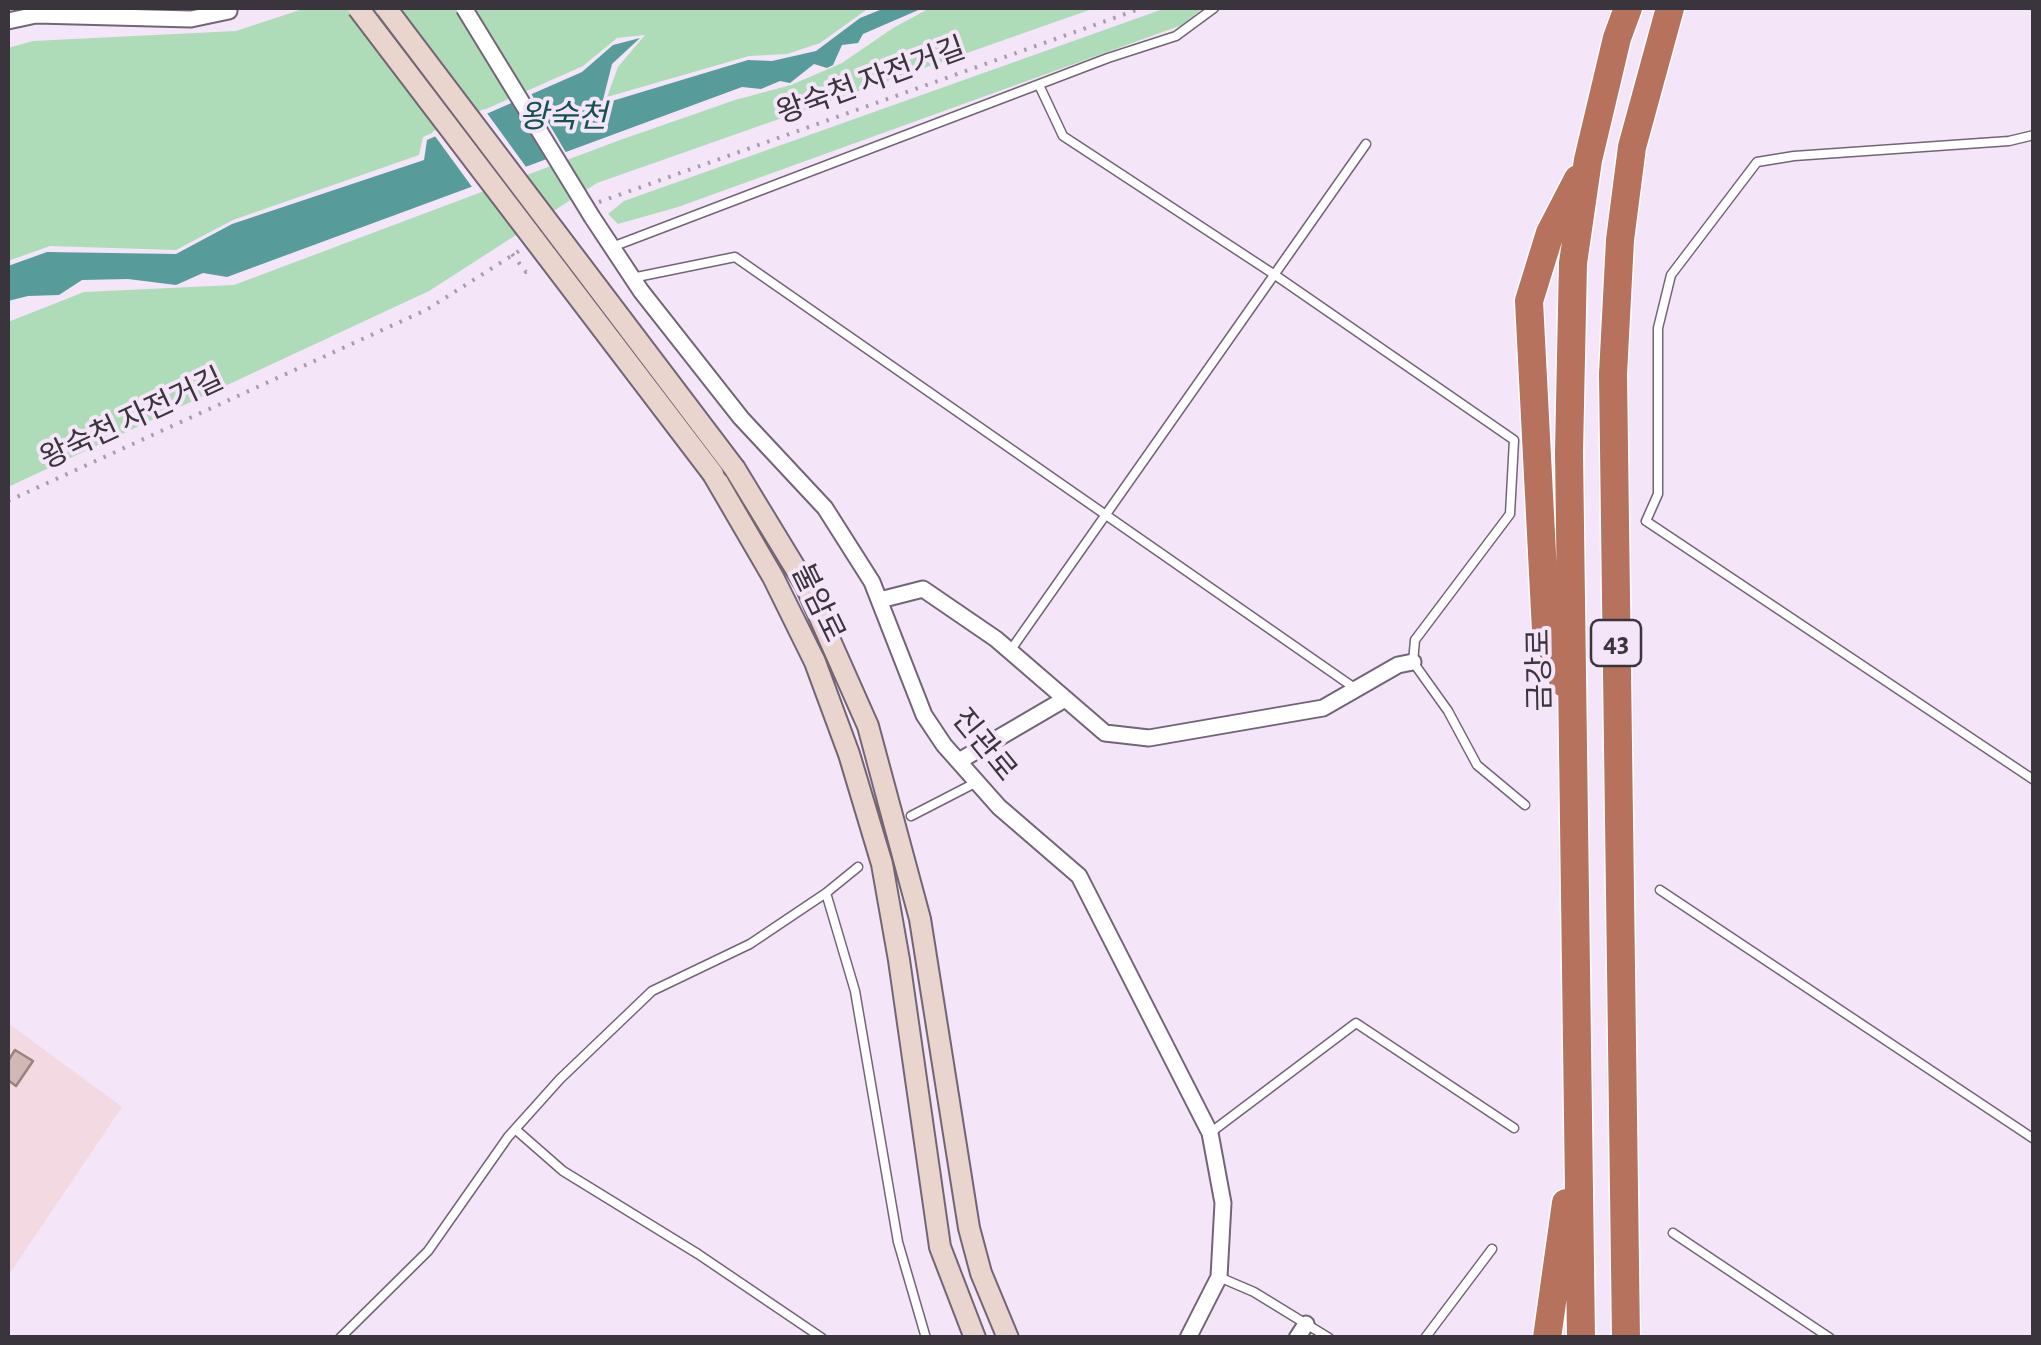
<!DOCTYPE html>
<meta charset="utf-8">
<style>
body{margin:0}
#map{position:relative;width:2041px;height:1345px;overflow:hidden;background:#f4e5f8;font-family:"Alegreya Sans",sans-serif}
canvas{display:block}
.frame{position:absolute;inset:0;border:10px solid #3a353c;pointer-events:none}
</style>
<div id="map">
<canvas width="2041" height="1345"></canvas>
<div class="frame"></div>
</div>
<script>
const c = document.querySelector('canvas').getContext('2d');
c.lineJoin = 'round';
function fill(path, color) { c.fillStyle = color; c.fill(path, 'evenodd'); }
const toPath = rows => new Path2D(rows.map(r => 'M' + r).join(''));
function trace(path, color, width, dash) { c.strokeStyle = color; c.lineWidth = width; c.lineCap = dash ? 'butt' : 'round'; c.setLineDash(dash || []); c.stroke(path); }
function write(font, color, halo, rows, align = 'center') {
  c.font = font + ' "Alegreya Sans","Noto Sans KR",sans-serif'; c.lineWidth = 8; c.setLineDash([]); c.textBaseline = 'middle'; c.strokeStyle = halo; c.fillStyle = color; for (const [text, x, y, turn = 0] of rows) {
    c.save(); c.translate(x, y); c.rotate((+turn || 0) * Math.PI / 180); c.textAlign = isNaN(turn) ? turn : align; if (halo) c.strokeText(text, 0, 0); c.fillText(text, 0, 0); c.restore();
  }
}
const industrial = toPath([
 [8,1023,122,1107,8,1276]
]);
const green = toPath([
 [306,8,869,8,820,43,787,54,749,56,607,97,618,67,645,35,617,38,583,66,423,137,419,155,233,220,176,250,50,246,8,261,8,48,33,41,236,31],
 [930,8,1095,8,597,183,429,291,8,487,8,322,84,292,234,285,620,140,735,100,791,85,842,63,893,28],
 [1166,8,1203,8,1182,25,678,207,618,224,608,214,624,201]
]);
const water = toPath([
 [885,8,923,8,863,34,858,43,842,45,833,65,827,68,814,64,790,83,780,81,761,89,742,87,227,277,203,273,176,285,128,279,82,280,59,295,28,296,8,301,8,266,47,252,176,254,232,224,424,160,427,140,582,72,613,45,640,38,612,64,602,104,748,60,772,61,816,51,860,18]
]);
const pier = toPath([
 [529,90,568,156,549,164,509,99],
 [484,109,529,171,475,191,432,132]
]);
const building = toPath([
 [15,1050,33,1061,16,1086,8,1080,8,1061,15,1050]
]);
const path = toPath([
 [599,202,1142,8],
 [512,254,526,272,533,270],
 [8,501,426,310,519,251]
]);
const lane = toPath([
 [1039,85,1063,136,1275,275,1514,440,1510,514,1415,640,1413,662,1448,711,1477,765,1525,805],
 [2034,135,2009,141,1794,156,1757,162,1671,275,1658,328,1658,494,1646,521,2034,780],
 [612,247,1108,58,1176,36,1214,8],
 [632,278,735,257,1356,689],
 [1010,651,1366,144],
 [911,816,977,782],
 [1660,890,2034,1139],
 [826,893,855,991,898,1242,926,1338],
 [515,1129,563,1171,698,1254,822,1338],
 [1210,1133,1356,1023,1514,1128],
 [1673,1233,1830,1338],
 [1219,1277,1254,1292,1329,1338],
 [340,1338,428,1251,508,1137,560,1079,652,991,750,944,826,893,858,867],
 [1425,1338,1492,1249]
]);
const street = toPath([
 [8,21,36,15,191,19,229,11],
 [592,217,641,291,741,418,825,508,872,582,924,715,944,745,999,807,1079,876,1210,1133,1223,1203,1219,1277,1188,1338],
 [880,600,923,589,996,639,1105,733,1149,738,1323,708,1398,665,1413,662],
 [959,761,1065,699],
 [1297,1338,1306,1324]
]);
const secondary = toPath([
 [735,469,805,584,868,726,920,919,969,1228,981,1273,1008,1338],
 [713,474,773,577,815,662,849,754,882,864,899,960,940,1247,975,1338]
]);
const highway = toPath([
 [1564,683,1546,631,1529,301,1550,233,1578,179],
 [1547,1338,1566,1203],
 [1581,1338,1569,452,1573,263,1588,160,1617,38,1628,8],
 [1626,1338,1613,374,1620,240,1632,147,1670,8]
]);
const streetBridge = toPath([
 [464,8,592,217]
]);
const secondaryBridge = toPath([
 [358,8,713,474],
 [386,8,735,469]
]);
const shields = [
 [1616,643,50]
];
const shieldNames = [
 ["43",1616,643]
];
const streetNames = [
 ["왕숙천 자전거길",871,81,-20],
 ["왕숙천 자전거길",132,419,-25],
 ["불암로",818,603,64],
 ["금강로",1540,670,-91],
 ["진관로",984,745,51]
];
const waterNames = [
 ["왕숙천",563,117]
];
fill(industrial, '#f2d9e2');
fill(green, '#aedcb8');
fill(water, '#579c9b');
fill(pier, '#f4e5f8');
fill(building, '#d1b8b6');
trace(building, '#9a8280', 2.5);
trace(lane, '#726576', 11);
trace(street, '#726576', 19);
trace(secondary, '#726576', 24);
trace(highway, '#fff', 31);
trace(path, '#a79caa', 4, [2.5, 8]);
trace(lane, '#fff', 8);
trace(street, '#fff', 15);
trace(secondary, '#e9d5ce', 20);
trace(highway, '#b7725d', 28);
trace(streetBridge, '#726576', 19, []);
trace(secondaryBridge, '#726576', 24, []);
trace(streetBridge, '#fff', 15);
trace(secondaryBridge, '#e9d5ce', 20);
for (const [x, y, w] of shields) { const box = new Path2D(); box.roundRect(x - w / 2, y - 23, w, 46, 8); c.fillStyle = '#f4e5f8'; c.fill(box); trace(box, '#3a353c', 2.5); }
write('bold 28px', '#3a353c', null, shieldNames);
write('30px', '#3a353c', '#f4e5f8', streetNames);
write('italic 32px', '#145151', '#f4e5f8', waterNames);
</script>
